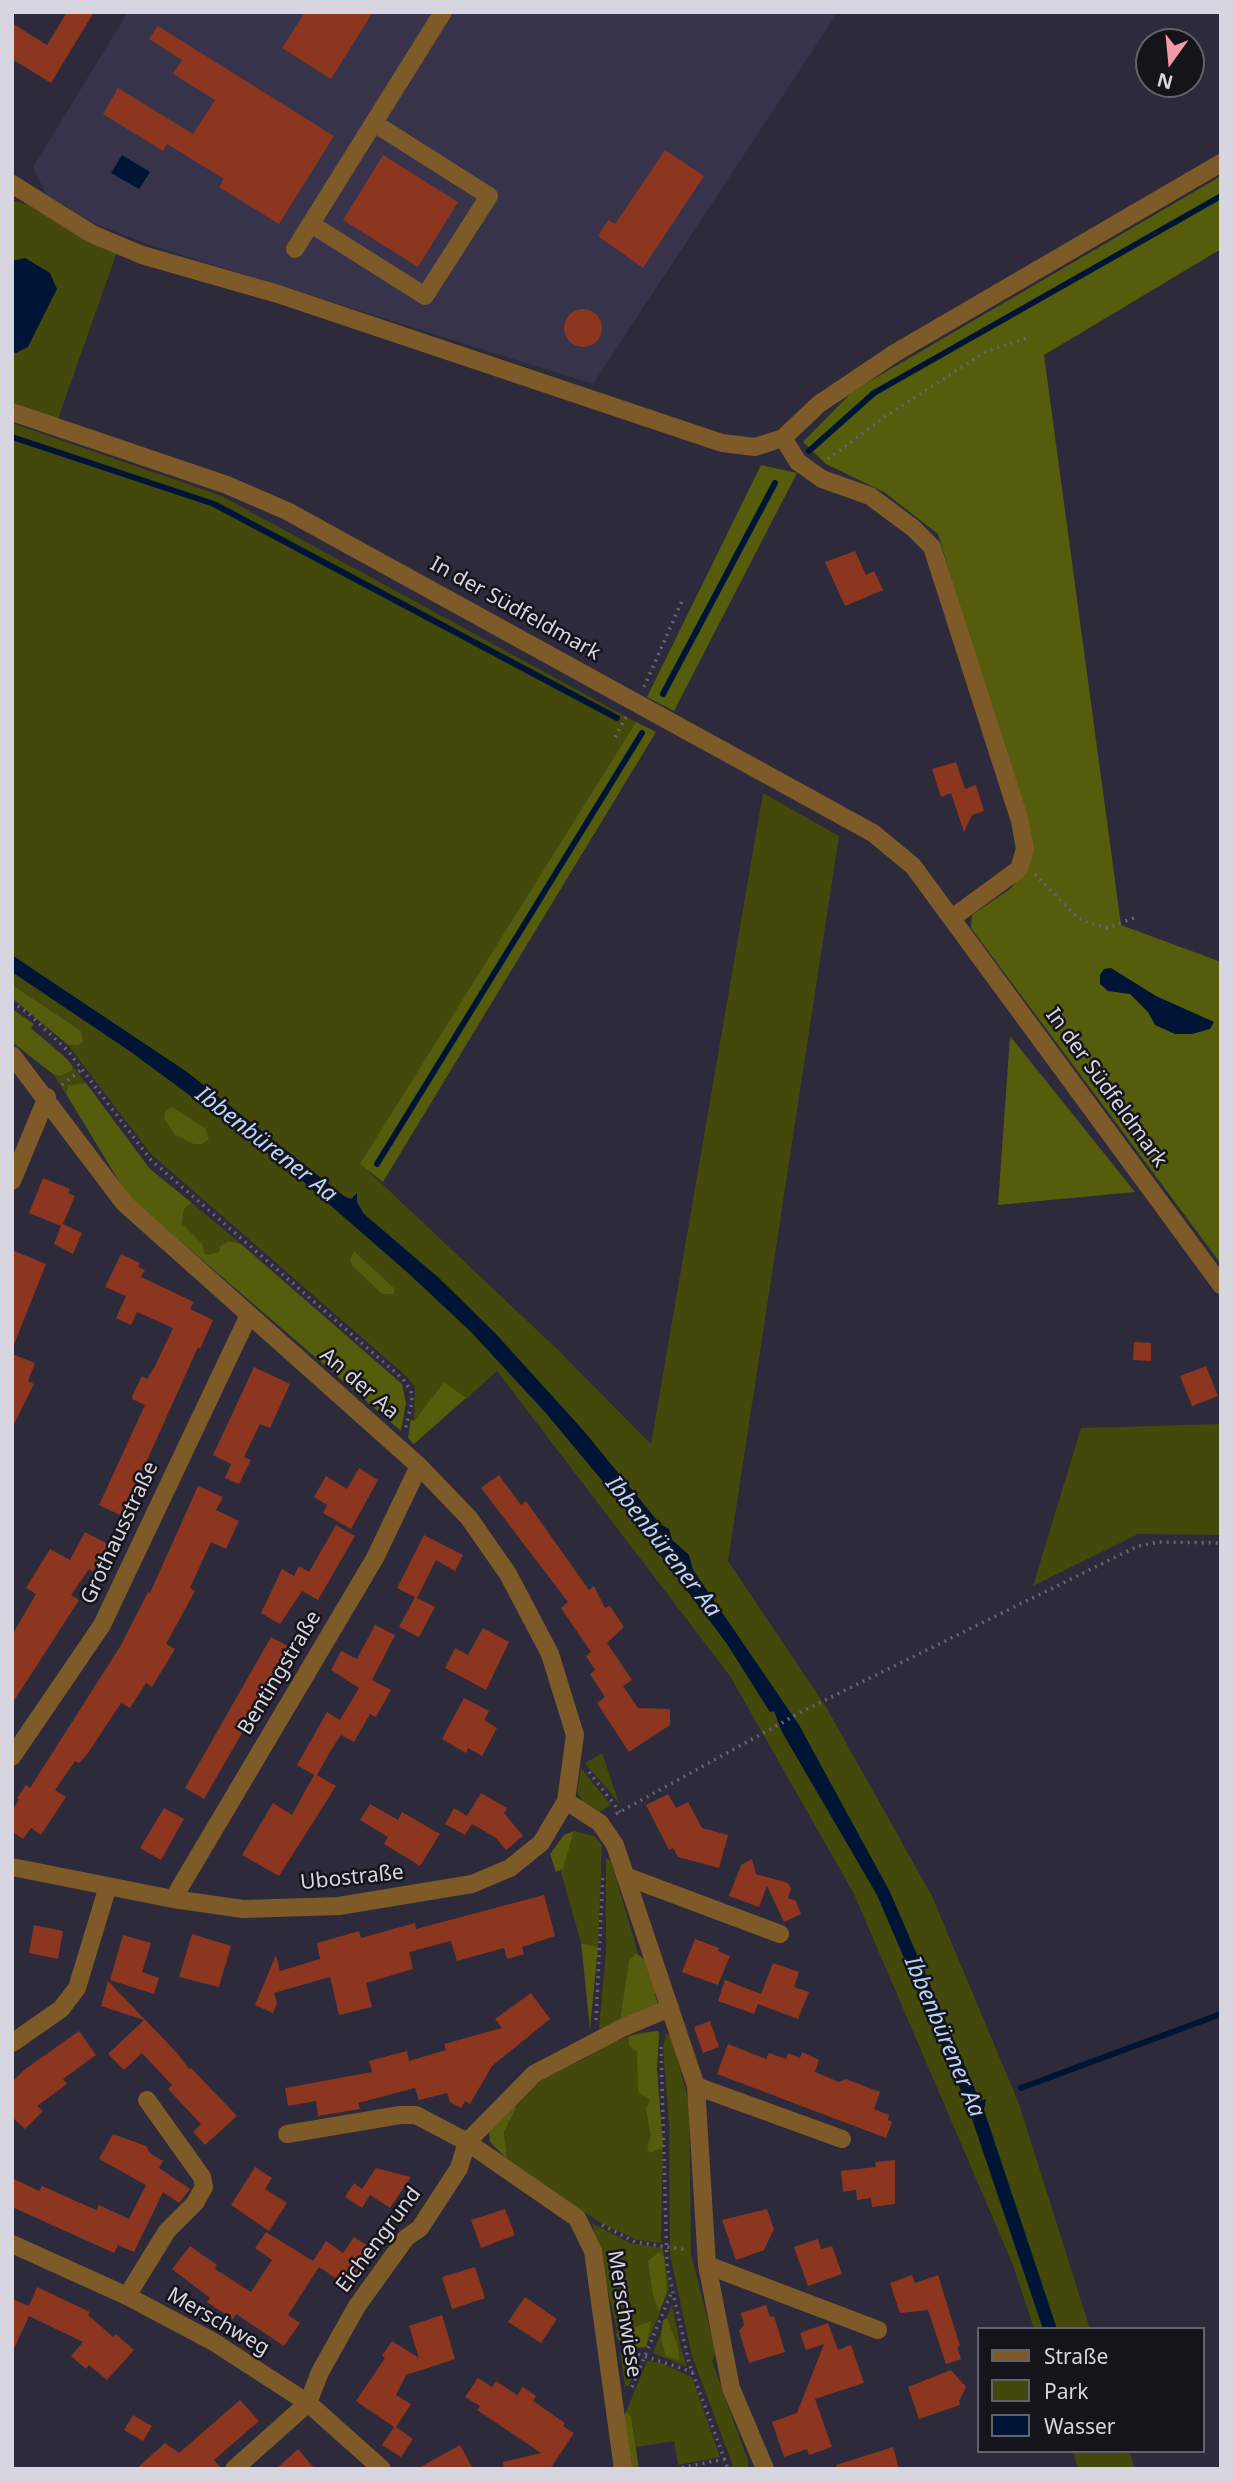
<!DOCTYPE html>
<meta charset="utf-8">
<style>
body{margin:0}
#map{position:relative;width:1233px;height:2481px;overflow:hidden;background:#2c2a3b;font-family:"Noto Sans",sans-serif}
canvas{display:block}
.frame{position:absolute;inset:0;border:14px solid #d7d5e0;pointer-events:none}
.legend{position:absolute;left:977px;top:2327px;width:228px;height:126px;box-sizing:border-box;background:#15141b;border:2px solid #63616a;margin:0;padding:9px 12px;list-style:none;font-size:21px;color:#d7d5e0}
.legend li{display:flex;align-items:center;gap:14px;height:35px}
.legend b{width:35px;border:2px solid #63616a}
.north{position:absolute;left:1135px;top:28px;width:70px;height:70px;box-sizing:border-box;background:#15141b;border:2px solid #63616a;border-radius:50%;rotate:195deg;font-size:19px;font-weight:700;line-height:28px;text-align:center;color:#d7d5e0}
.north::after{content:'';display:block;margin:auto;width:24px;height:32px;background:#f39aa9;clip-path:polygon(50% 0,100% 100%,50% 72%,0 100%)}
</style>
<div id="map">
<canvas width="1233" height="2481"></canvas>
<div class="frame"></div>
<ul class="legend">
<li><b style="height:9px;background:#7e5a28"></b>Straße</li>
<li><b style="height:19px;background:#43480b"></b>Park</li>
<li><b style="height:19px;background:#001535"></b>Wasser</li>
</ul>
<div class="north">N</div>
</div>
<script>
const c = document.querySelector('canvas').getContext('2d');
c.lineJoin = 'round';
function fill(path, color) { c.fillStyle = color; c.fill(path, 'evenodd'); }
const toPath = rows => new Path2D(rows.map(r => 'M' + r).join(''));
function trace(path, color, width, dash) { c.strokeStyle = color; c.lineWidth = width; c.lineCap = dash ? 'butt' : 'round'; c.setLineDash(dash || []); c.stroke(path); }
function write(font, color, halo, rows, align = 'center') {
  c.font = font + ' "Noto Sans",sans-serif'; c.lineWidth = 5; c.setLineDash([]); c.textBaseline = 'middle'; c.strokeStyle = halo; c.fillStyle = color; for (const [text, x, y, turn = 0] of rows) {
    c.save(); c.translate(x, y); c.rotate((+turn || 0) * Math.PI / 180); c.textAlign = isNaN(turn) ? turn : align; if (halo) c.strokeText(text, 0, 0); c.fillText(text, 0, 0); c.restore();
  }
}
const built = toPath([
 [128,12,838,12,593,384,147,244,93,223,46,194,33,167]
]);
const green = toPath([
 [12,200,28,205,86,240,117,252,58,419,12,403,12,352,17,353,57,289,49,273,25,258,12,261],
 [12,423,222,496,636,722,361,1164,556,1348,651,1444,763,793,839,836,728,1561,826,1707,932,1896,1019,2104,1090,2329,1034,2329,1013,2265,854,1894,730,1676,497,1371,466,1399,444,1382,414,1421,415,1387,405,1375,151,1154,68,1045,74,1046,12,986],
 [72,1065,86,1083,68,1085,66,1094,53,1074,60,1076,72,1071],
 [192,1203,241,1244,229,1241,219,1252,205,1256,182,1225,184,1209],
 [1221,1424,1221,1535,1138,1534,1033,1586,1081,1428],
 [602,1753,619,1803,585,1763],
 [581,1768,611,1805,598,1813,585,1805,577,1792],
 [574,1831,594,1836,602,1845,598,1947,581,1943,561,1872],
 [606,1858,611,1861,638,1953,629,1962,620,2020,602,2029,599,2028,606,1952],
 [657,2031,659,2033,657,2069,663,2144,661,2243,637,2240,602,2224,507,2159,504,2132,516,2108,514,2103,544,2078,590,2056,594,2050,637,2033],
 [666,2033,671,2036,689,2102,691,2254,716,2353,712,2361,748,2461,748,2469,734,2469,692,2356,670,2255,669,2124,663,2047],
 [592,2223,630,2243,663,2248,669,2289,646,2347,629,2348,620,2343],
 [672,2304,681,2348,687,2367,653,2353],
 [620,2352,636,2360,637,2367,629,2386,625,2386],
 [647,2361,661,2363,692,2377,720,2457,678,2465,674,2441,636,2447,631,2416,626,2412],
 [1073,2451,1129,2451,1135,2469,1078,2469]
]);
const forest = toPath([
 [1221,176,1221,249,1044,355,1121,925,1221,962,1221,1264,971,928,972,915,1010,889,1029,867,1031,843,938,534,884,492,826,464,803,442,853,391],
 [761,465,797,473,674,711,647,697],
 [636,722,656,732,383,1182,360,1164],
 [12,985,81,1031,83,1042,79,1045,68,1045,12,998],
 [12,1009,34,1024,31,1028,67,1059,72,1065,72,1071,60,1076,53,1074,12,1042],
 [1010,1036,1135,1192,998,1205],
 [86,1083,150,1169,192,1203,184,1209,182,1224,202,1244,205,1255,219,1252,220,1246,229,1241,241,1244,402,1384,406,1403,401,1431,128,1196,66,1094,68,1085],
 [172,1107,205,1128,209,1139,202,1144,194,1144,174,1134,164,1118,166,1110],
 [354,1251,395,1289,393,1294,382,1294,353,1266,350,1260],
 [444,1382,466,1398,414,1444,408,1438,411,1419,414,1421],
 [574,1831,563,1869,556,1872,550,1854,564,1835],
 [581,1943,598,1947,590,2029],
 [636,1953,645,1960,658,1988,655,1993,658,2005,620,2020,629,1961],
 [657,2031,659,2033,657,2069,663,2147,650,2153,647,2147,651,2136,646,2109,650,2100,638,2092,637,2052,629,2045,629,2036],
 [514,2103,516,2108,504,2132,507,2159,490,2142,489,2132,491,2122],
 [659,2252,664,2257,667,2292,659,2311,653,2295,648,2261],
 [667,2318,678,2347,679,2360,666,2356,661,2339,663,2320],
 [651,2321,646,2347,629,2348,620,2343,616,2334],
 [626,2412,631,2416,639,2469,630,2469,619,2429]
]);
const water = toPath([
 [122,155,150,172,139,189,111,173],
 [25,258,50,273,57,289,28,347,16,353,12,352,12,261],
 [12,955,187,1072,344,1196,351,1199,357,1193,357,1202,364,1214,439,1278,495,1333,583,1430,660,1524,669,1529,672,1540,689,1555,693,1570,799,1725,890,1892,977,2094,980,2101,986,2099,984,2110,1057,2329,1043,2329,968,2107,877,1895,782,1732,774,1711,770,1712,727,1644,625,1508,545,1412,471,1332,407,1272,284,1165,131,1052,12,972],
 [1111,968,1156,996,1214,1022,1210,1029,1192,1034,1175,1034,1155,1025,1148,1012,1130,994,1108,991,1100,984,1100,975,1104,969]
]);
const stream = toPath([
 [12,437,214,504,617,718],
 [809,451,874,393,1221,196],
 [663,694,775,483],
 [377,1164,642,733],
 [1021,2088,1221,2014]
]);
const building = toPath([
 [67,12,94,12,51,83,12,59,12,23,47,45],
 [305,12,373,12,331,79,282,48],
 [158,26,334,136,279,224,219,187,224,179,167,144,163,151,103,114,118,88,193,134,215,100,173,74,182,60,149,39],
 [665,150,704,176,643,268,598,236,608,220,615,224],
 [383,155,458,202,418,267,343,220],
 '564 328a19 19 0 1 1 38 0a19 19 0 1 1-38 0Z',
 [855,551,866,575,874,571,883,590,845,606,825,562],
 [956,762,965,789,976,785,984,811,972,815,964,832,951,793,941,797,932,769],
 [43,1178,70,1189,68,1193,75,1196,63,1224,82,1233,73,1254,54,1244,61,1226,29,1213],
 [12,1250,46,1264,13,1347,12,1347],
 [121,1254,140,1263,138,1267,145,1270,141,1277,194,1302,190,1309,213,1320,200,1349,198,1347,122,1516,99,1505,145,1405,132,1399,133,1394,142,1376,147,1379,155,1366,173,1328,137,1312,131,1325,116,1318,126,1296,105,1287],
 [1134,1342,1151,1343,1151,1361,1133,1360],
 [12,1354,35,1363,28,1381,34,1384,12,1428],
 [1206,1366,1218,1396,1192,1406,1180,1376],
 [254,1367,290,1384,270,1428,260,1424,244,1457,251,1460,239,1484,225,1478,231,1464,213,1455],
 [359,1468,378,1480,351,1529,323,1513,327,1505,314,1497,326,1476,347,1489],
 [499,1475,521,1505,526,1501,589,1590,594,1586,605,1608,610,1606,624,1627,607,1643,632,1680,623,1686,638,1708,670,1709,670,1725,629,1752,597,1703,605,1697,590,1674,595,1670,586,1656,591,1652,561,1608,568,1602,481,1488],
 [198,1486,223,1497,216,1510,239,1521,226,1549,211,1542,190,1588,195,1591,166,1644,175,1649,152,1687,146,1683,130,1708,121,1703,88,1753,79,1763,75,1761,55,1790,66,1797,41,1835,31,1828,23,1839,12,1832,12,1810,19,1800,17,1798,26,1785,30,1788,121,1645,148,1592,150,1593],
 [336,1525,355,1536,318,1600,302,1591,280,1624,261,1613,282,1569,294,1576,299,1566,309,1572],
 [85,1532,108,1544,93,1572,89,1569,71,1595,79,1600,12,1704,12,1635,36,1594,26,1588,50,1549,70,1560],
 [424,1535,463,1555,455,1571,436,1560,417,1598,435,1607,419,1637,399,1627,415,1597,397,1588],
 [375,1625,395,1635,372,1680,391,1690,376,1717,370,1714,354,1742,341,1735,331,1750,317,1775,336,1786,279,1876,242,1855,273,1803,292,1815,314,1775,297,1765,327,1712,340,1720,359,1688,331,1670,341,1651,357,1659],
 [483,1628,509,1642,486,1690,445,1668,455,1648,468,1655],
 [271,1637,291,1648,204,1799,185,1788],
 [464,1698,489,1711,484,1720,497,1728,482,1756,468,1748,466,1753,442,1739],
 [481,1793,507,1808,504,1813,523,1836,506,1850,496,1838,472,1824,465,1835,445,1824,454,1808,467,1816],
 [668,1794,676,1808,688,1802,702,1828,728,1835,719,1868,678,1857,673,1848,669,1850,646,1805],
 [370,1804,398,1820,402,1812,440,1834,420,1866,384,1844,388,1837,360,1820],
 [164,1808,184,1819,161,1860,140,1848],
 [752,1859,756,1874,788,1883,791,1889,788,1898,796,1901,801,1914,784,1922,767,1886,759,1907,729,1896,741,1865],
 [544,1895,555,1936,522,1947,524,1954,507,1959,504,1948,457,1961,451,1941,409,1952,413,1969,366,1983,372,2007,339,2015,330,1977,274,1993,277,2003,273,2013,255,2005,276,1955,280,1971,320,1959,317,1943,328,1940,359,1931,361,1938,415,1923,416,1929],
 [34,1925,63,1931,58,1959,29,1953],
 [192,1934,231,1946,219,1987,179,1977],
 [123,1935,151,1943,142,1972,159,1978,154,1994,110,1980],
 [695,1939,719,1948,718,1951,730,1956,718,1985,682,1972],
 [773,1963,799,1972,794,1987,809,1992,798,2019,758,2004,754,2014,718,2001,725,1980,761,1994],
 [108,1981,178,2054,189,2069,191,2068,237,2116,205,2145,193,2132,201,2124,168,2089,172,2085,142,2053,124,2070,108,2054,144,2020,101,2006],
 [531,1993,550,2019,492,2066,470,2104,465,2101,461,2108,450,2102,447,2093,419,2100,415,2088,358,2103,360,2109,318,2116,316,2101,288,2106,285,2088,372,2072,369,2061,407,2051,409,2061,446,2050,444,2044,502,2028,495,2019],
 [710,2021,719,2047,703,2053,694,2027],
 [79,2031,96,2055,63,2079,67,2084,37,2106,43,2111,25,2129,12,2117,12,2082,24,2070],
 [728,2044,766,2059,769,2053,786,2059,788,2053,800,2058,802,2052,819,2060,815,2072,839,2082,846,2079,880,2092,874,2109,889,2115,888,2120,892,2122,886,2138,717,2074],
 [113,2134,146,2146,151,2154,163,2161,159,2168,190,2189,179,2203,163,2192,134,2252,118,2245,114,2253,12,2207,12,2178,39,2191,42,2186,96,2210,99,2205,129,2219,146,2185,99,2159],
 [895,2160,895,2204,872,2207,871,2198,857,2200,856,2190,843,2192,841,2171,876,2167,875,2162],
 [255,2167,272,2178,265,2189,287,2203,269,2231,231,2205],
 [376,2168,411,2177,390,2208,370,2195,362,2208,345,2197,354,2183,362,2189],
 [505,2209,515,2235,481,2248,471,2220],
 [767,2209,774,2229,764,2250,736,2260,722,2220],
 [266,2232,313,2261,326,2241,343,2253,354,2237,374,2250,349,2287,319,2267,288,2315,300,2323,284,2346,236,2314,233,2319,207,2302,210,2298,172,2269,190,2246,217,2265,215,2269,251,2292,272,2260,255,2248],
 [818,2239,821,2249,832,2246,842,2274,808,2286,794,2247],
 [475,2267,485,2298,452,2309,442,2277],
 [912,2275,915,2283,938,2275,960,2346,957,2347,961,2359,946,2364,928,2310,900,2313,890,2283],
 [37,2287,90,2312,88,2315,113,2337,116,2334,134,2350,107,2380,89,2365,86,2369,71,2356,83,2342,29,2316,12,2353,12,2299,29,2306],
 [525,2297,557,2319,541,2343,508,2322],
 [766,2305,770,2317,774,2316,785,2352,749,2363,739,2331,744,2325,741,2313],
 [442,2315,455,2359,406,2375,396,2395,411,2404,396,2427,413,2439,401,2457,382,2445,394,2427,356,2401,385,2358,382,2356,392,2341,419,2358,409,2326],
 [828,2323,838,2350,851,2345,864,2383,815,2399,832,2447,809,2455,807,2449,784,2457,772,2422,797,2413,824,2344,806,2350,800,2333],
 [951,2370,966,2387,959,2401,960,2405,919,2419,908,2387],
 [478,2378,492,2387,496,2381,517,2395,523,2387,536,2396,533,2401,565,2423,563,2426,574,2433,550,2469,504,2469,503,2462,541,2453,477,2410,480,2406,465,2397],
 [240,2400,259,2421,214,2460,222,2469,136,2469,165,2443,179,2453],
 [133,2415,152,2426,143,2441,124,2430],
 [460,2445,473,2469,417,2469],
 [893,2447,899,2469,837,2469,836,2465],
 [298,2449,315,2469,276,2469]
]);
const path = toPath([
 [828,459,886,416,985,352,1026,338],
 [644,687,682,601],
 [615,737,626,717],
 [1035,874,1078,918,1089,923,1107,928,1134,918],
 [12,1002,28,1013,68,1051,151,1160,403,1379,411,1391,412,1402,405,1430],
 [62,1085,81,1070],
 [589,1772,620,1812],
 [616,1814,805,1710,1138,1546,1159,1542,1221,1543],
 [596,2020,603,1874],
 [661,2047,667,2266,689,2363,728,2469],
 [602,2225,635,2242,688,2250],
 [625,2350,693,2372],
 [632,2387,672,2291],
 [675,2469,725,2459]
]);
const minor = toPath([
 [12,184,92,234,142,255,278,294,722,443,755,447,783,438,819,404,895,353,1221,163],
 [311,224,425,296,489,196,374,123],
 [295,249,443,12],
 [12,412,227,485,287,511,873,833,913,866,1221,1285],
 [783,438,798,462,822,479,870,496,913,528,932,547,1020,821,1025,849,1019,869,952,918],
 [12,1055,124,1203,419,1466,469,1518,508,1574,550,1654,575,1735,566,1801,541,1843,510,1868,472,1884,339,1906,243,1909,173,1899,12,1867],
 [12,1181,47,1097],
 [12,1757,102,1625,248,1317],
 [566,1801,600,1823,615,1845,696,2086,707,2265,731,2388,765,2469],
 [625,1876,780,1934],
 [173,1899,375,1558,419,1466],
 [12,2043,61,2009,77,1988,108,1886],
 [696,2086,842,2139],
 [287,2134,400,2115,416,2115,467,2142,577,2218,593,2251,623,2469],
 [12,2244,127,2296,212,2341,308,2403,382,2469],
 [707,2265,878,2330],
 [127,2296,167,2231,195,2203,204,2187,202,2177,147,2100],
 [234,2469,308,2403,320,2372,357,2306,406,2238,420,2228,459,2168,467,2142,534,2074,622,2028,670,2008]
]);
const streetNames = [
 ["In der Südfeldmark",515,609,29],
 ["In der Südfeldmark",1106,1088,54],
 ["An der Aa",359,1384,41],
 ["Grothausstraße",120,1533,-65],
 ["Bentingstraße",280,1673,-59],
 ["Ubostraße",352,1878,-6],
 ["Eichengrund",379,2240,-53],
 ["Merschwiese",624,2314,81],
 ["Merschweg",218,2322,30]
];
const waterNames = [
 ["Ibbenbürener Aa",266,1145,38],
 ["Ibbenbürener Aa",663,1547,52],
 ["Ibbenbürener Aa",944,2037,67]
];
fill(built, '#36334a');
fill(green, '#43480b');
fill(forest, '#555c0c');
fill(water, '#001535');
trace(stream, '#001535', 6);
fill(building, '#8c3620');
trace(path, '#676574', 3.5, [2, 5]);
trace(minor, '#7e5a28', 18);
write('21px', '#d7d5e0', '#15141b', streetNames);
write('italic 23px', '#b7d5fa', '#15141b', waterNames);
</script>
